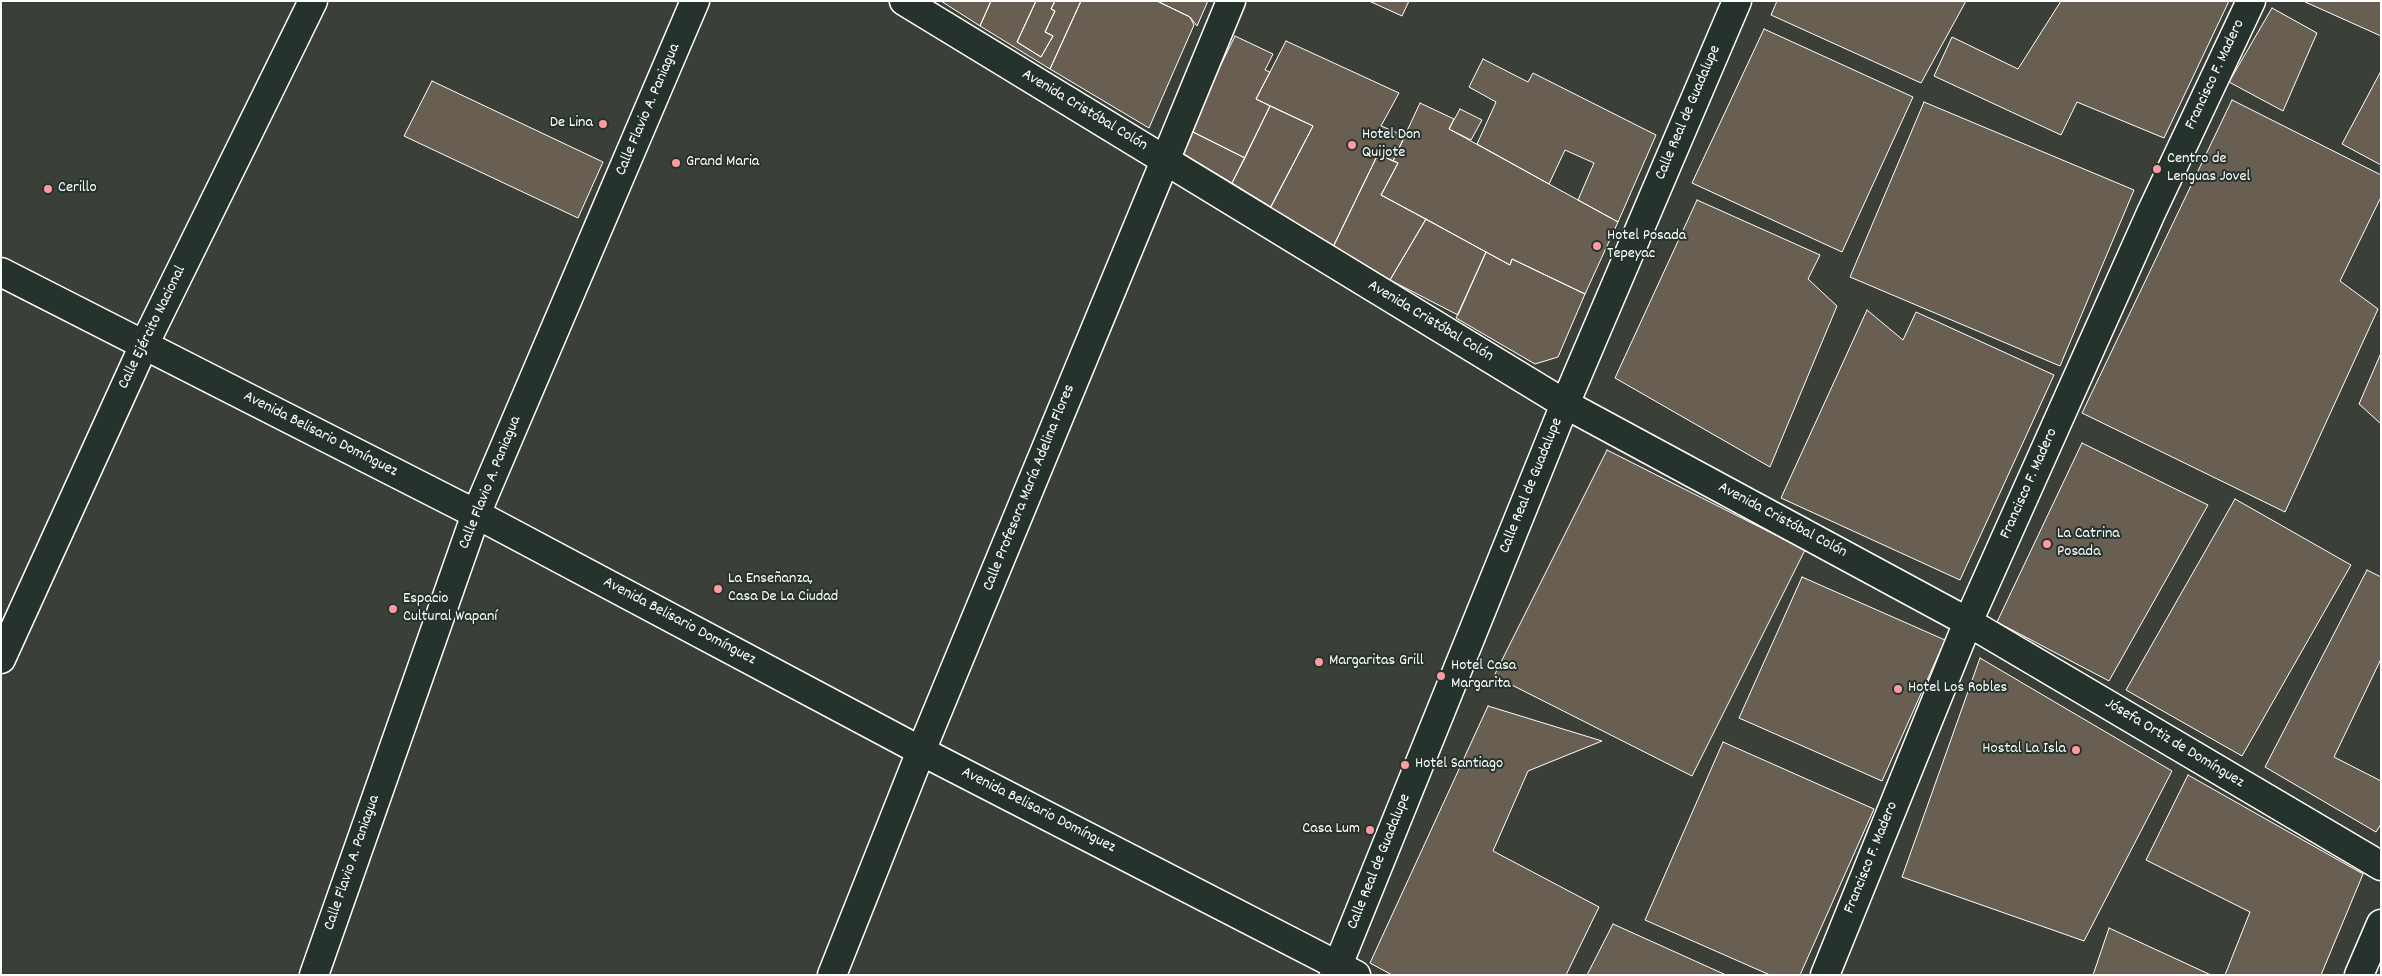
<!DOCTYPE html>
<meta charset="utf-8">
<style>
body{margin:0}
#map{position:relative;width:2382px;height:976px;overflow:hidden;background:#3a4038;font-family:Dekko,sans-serif}
canvas{display:block}
.frame{position:absolute;inset:0;border:2px solid #fff;pointer-events:none}
</style>
<div id="map">
<canvas width="2382" height="976"></canvas>
<div class="frame"></div>
</div>
<script>
const c = document.querySelector('canvas').getContext('2d');
c.lineJoin = 'round';
function fill(path, color) { c.fillStyle = color; c.fill(path, 'evenodd'); }
const toPath = rows => new Path2D(rows.map(r => 'M' + r).join(''));
function trace(path, color, width, dash) { c.strokeStyle = color; c.lineWidth = width; c.lineCap = dash ? 'butt' : 'round'; c.setLineDash(dash || []); c.stroke(path); }
function write(font, color, halo, rows, align = 'center') {
  c.font = font + ' Dekko,sans-serif'; c.lineWidth = 4; c.setLineDash([]); c.textBaseline = 'middle'; c.strokeStyle = halo; c.fillStyle = color; for (const [text, x, y, turn = 0] of rows) {
    c.save(); c.translate(x, y); c.rotate((+turn || 0) * Math.PI / 180); c.textAlign = isNaN(turn) ? turn : align; if (halo) c.strokeText(text, 0, 0); c.fillText(text, 0, 0); c.restore();
  }
}
const building = toPath([
 [941,1,991,1,980,26,941,1],
 [991,1,1036,1,1017,42,1041,57,1053,36,1045,32,1055,11,1051,9,1055,1,1081,1,1050,69,980,26,991,1],
 [1036,1,1055,1,1051,9,1055,11,1045,32,1053,36,1041,57,1017,42,1036,1],
 [1081,1,1157,1,1190,17,1194,25,1149,128,1050,69,1081,1],
 [1157,1,1208,1,1197,26,1190,17,1157,1],
 [1369,1,1409,1,1402,16,1369,1],
 [1777,1,1966,1,1921,83,1771,15,1777,1],
 [2061,1,2229,1,2164,138,2077,102,2061,135,1934,76,1952,37,2018,69,2061,1],
 [2303,1,2381,1,2381,36,2303,1],
 [2272,8,2317,33,2283,111,2229,82,2272,8],
 [1764,29,1913,97,1842,252,1692,183,1764,29],
 [1235,36,1273,54,1265,70,1270,72,1256,99,1270,106,1245,158,1189,130,1235,36],
 [1286,41,1399,93,1381,126,1405,136,1393,161,1378,154,1333,247,1269,210,1313,126,1256,99,1286,41],
 [1483,59,1528,82,1533,73,1656,135,1618,222,1578,200,1594,163,1565,150,1549,184,1477,144,1496,102,1469,87,1483,59],
 [2381,71,2381,165,2342,144,2381,71],
 [432,81,603,162,578,218,404,136,432,81],
 [2232,100,2381,175,2381,197,2340,281,2378,309,2285,512,2082,413,2232,100],
 [1924,102,2134,190,2060,366,1850,277,1924,102],
 [1420,103,1454,119,1449,129,1618,222,1585,294,1512,259,1510,265,1381,195,1398,163,1393,161,1420,103],
 [1270,106,1313,126,1271,207,1232,183,1270,106],
 [1460,109,1482,120,1471,140,1449,129,1460,109],
 [1189,130,1245,158,1232,183,1179,151,1189,130],
 [1378,154,1398,163,1381,195,1426,219,1390,280,1333,247,1378,154],
 [1697,200,1820,255,1808,279,1837,306,1770,467,1615,378,1697,200],
 [1426,219,1486,252,1458,315,1390,280,1426,219],
 [1486,252,1510,265,1512,259,1585,294,1558,357,1535,364,1456,318,1486,252],
 [1867,310,1903,340,1916,312,2054,375,1960,580,1781,498,1867,310],
 [2381,353,2381,424,2359,404,2381,353],
 [2082,443,2208,505,2109,681,1997,622,2082,443],
 [1607,450,1805,550,1692,776,1494,676,1607,450],
 [2235,499,2351,565,2242,756,2126,690,2235,499],
 [2367,570,2381,577,2381,659,2334,757,2381,781,2381,824,2376,832,2265,767,2367,570],
 [1802,577,1945,640,1882,781,1739,718,1802,577],
 [1980,658,2172,771,2084,941,1902,877,1980,658],
 [1488,706,1602,741,1528,771,1493,851,1599,907,1566,975,1392,975,1370,963,1488,706],
 [1723,742,1874,809,1800,975,1770,975,1645,920,1723,742],
 [2188,775,2363,874,2321,975,2225,975,2250,912,2146,860,2188,775],
 [1613,924,1726,975,1587,975,1613,924],
 [2109,928,2211,975,2093,975,2109,928]
]);
const street = toPath([
 [904,1,1565,404,1968,622,2381,866],
 [1,659,144,345,313,1],
 [1334,975,1565,404,1737,1],
 [1825,975,1968,622,2151,213,2251,1],
 [2359,975,2381,924]
]);
const secondary = toPath([
 [1,272,476,514,921,751,1356,975],
 [314,975,476,514,695,1],
 [832,975,921,751,1231,1]
]);
const markers = [
 [603,124,5,"#ff9aa2"],
 [1352,145,5,"#ff9aa2"],
 [676,163,5,"#ff9aa2"],
 [2157,169,5,"#ff9aa2"],
 [48,189,5,"#ff9aa2"],
 [1597,246,5,"#ff9aa2"],
 [2047,544,5,"#ff9aa2"],
 [718,589,5,"#ff9aa2"],
 [393,609,5,"#ff9aa2"],
 [1319,662,5,"#ff9aa2"],
 [1441,676,5,"#ff9aa2"],
 [1898,689,5,"#ff9aa2"],
 [2076,750,5,"#ff9aa2"],
 [1405,765,5,"#ff9aa2"],
 [1370,830,5,"#ff9aa2"]
];
const streetNames = [
 ["Francisco F. Madero",2216,75,-65],
 ["Calle Flavio A. Paniagua",649,110,-67],
 ["Avenida Cristóbal Colón",1084,111,31],
 ["Calle Real de Guadalupe",1689,113,-67],
 ["Avenida Cristóbal Colón",1430,322,31],
 ["Calle Ejército Nacional",153,328,-64],
 ["Avenida Belisario Domínguez",320,435,27],
 ["Calle Flavio A. Paniagua",491,483,-68],
 ["Francisco F. Madero",2030,484,-66],
 ["Calle Real de Guadalupe",1532,486,-68],
 ["Calle Profesora María Adelina Flores",1030,488,-68],
 ["Avenida Cristóbal Colón",1782,521,28],
 ["Avenida Belisario Domínguez",679,622,28],
 ["Jósefa Ortiz de Domínguez",2174,744,31],
 ["Avenida Belisario Domínguez",1038,811,27],
 ["Francisco F. Madero",1872,858,-68],
 ["Calle Real de Guadalupe",1380,862,-68],
 ["Calle Flavio A. Paniagua",353,863,-71]
];
const poiNames = [
 ["De Lina",593,124,"right"],
 ["Hotel Don",1362,136],
 ["Quijote",1362,154],
 ["Centro de",2167,160],
 ["Lenguas Jovel",2167,178],
 ["Grand Maria",686,163],
 ["Cerillo",58,189],
 ["Hotel Posada",1607,237],
 ["Tepeyac",1607,255],
 ["La Catrina",2057,535],
 ["Posada",2057,553],
 ["La Enseñanza,",728,580],
 ["Casa De La Ciudad",728,598],
 ["Espacio",403,600],
 ["Cultural Wapaní",403,618],
 ["Margaritas Grill",1329,662],
 ["Hotel Casa",1451,667],
 ["Margarita",1451,685],
 ["Hotel Los Robles",1908,689],
 ["Hostal La Isla",2066,750,"right"],
 ["Hotel Santiago",1415,765],
 ["Casa Lum",1360,830,"right"]
];
fill(building, '#685e52');
trace(building, '#fff', 1);
trace(street, '#fff', 31);
trace(secondary, '#fff', 31);
trace(street, '#26332d', 28);
trace(secondary, '#26332d', 28);
for (const [x, y, r, color] of markers) { const dot = new Path2D(); dot.arc(x, y, r, 0, 2 * Math.PI); c.fillStyle = color; c.fill(dot); trace(dot, '#26332d', 2); }
write('16px', '#fff', '#26332d', streetNames);
write('16px', '#fff', '#26332d', poiNames, 'left');
</script>
